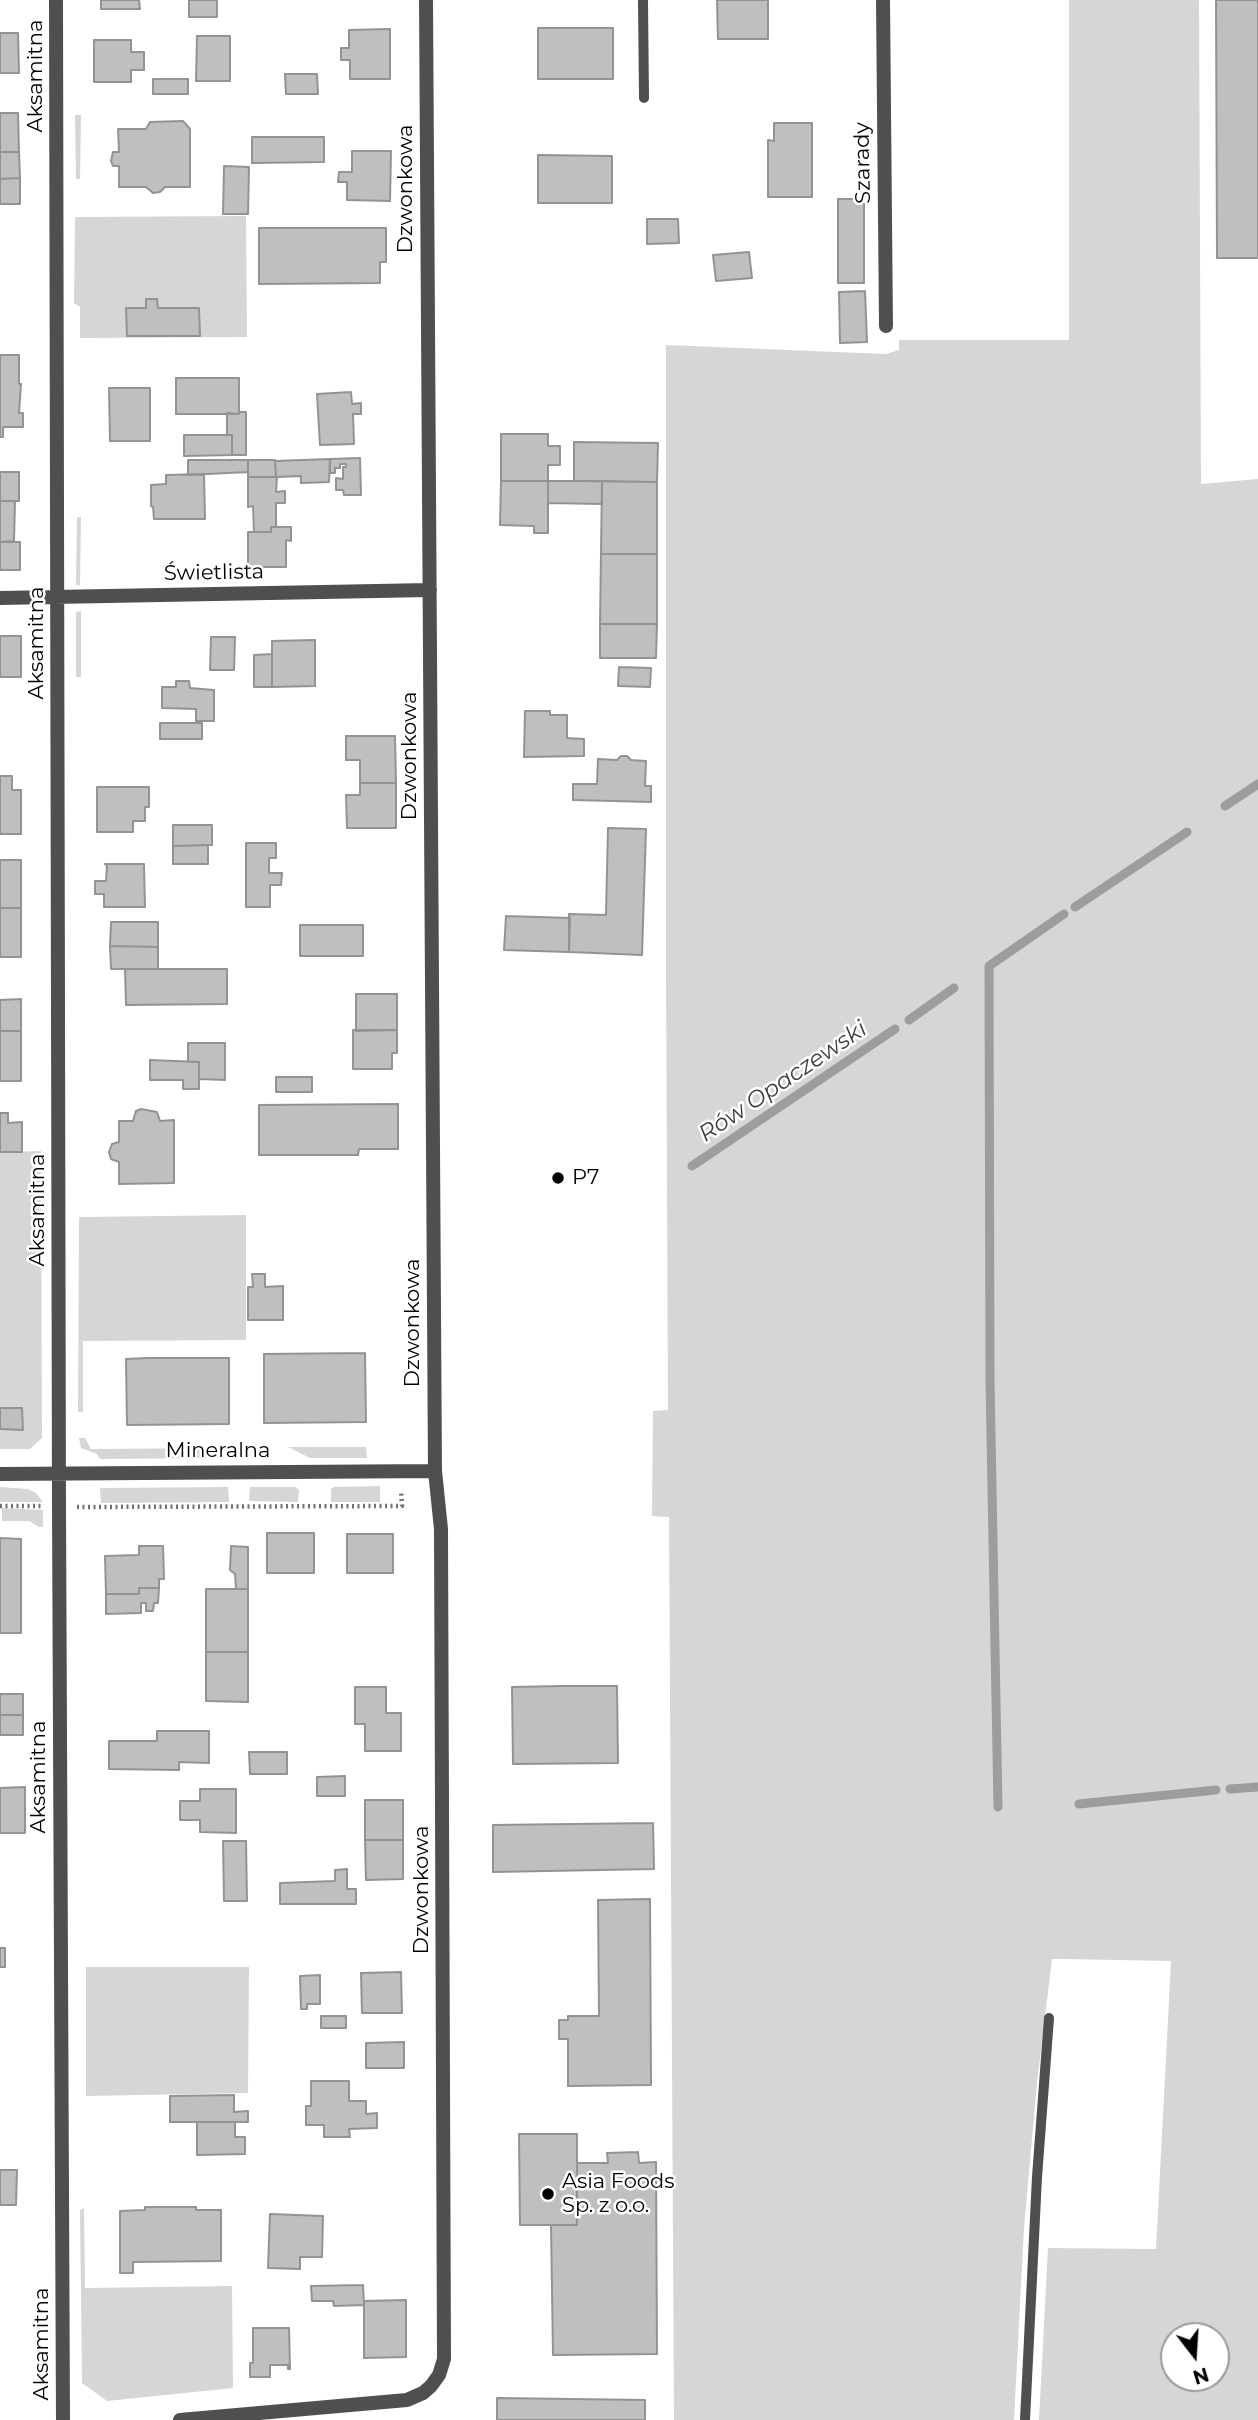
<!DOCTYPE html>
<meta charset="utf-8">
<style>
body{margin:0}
#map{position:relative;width:1258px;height:2420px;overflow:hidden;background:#fff;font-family:Montserrat,sans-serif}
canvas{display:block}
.north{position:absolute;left:1160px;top:2322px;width:70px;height:70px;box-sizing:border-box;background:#fff;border:2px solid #999;border-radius:50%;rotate:163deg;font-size:19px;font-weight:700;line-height:28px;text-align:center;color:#000}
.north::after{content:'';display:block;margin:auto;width:24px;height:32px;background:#000;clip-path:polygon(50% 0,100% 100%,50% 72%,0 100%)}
</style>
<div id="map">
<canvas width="1258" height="2420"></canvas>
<div class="north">N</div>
</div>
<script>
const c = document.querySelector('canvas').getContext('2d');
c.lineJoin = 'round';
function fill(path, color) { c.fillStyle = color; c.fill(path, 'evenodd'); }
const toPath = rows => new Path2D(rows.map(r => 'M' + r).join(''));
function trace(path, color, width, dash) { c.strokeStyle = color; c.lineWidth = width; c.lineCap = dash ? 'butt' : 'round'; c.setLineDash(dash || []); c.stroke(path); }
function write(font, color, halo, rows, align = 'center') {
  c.font = font + ' Montserrat,sans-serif'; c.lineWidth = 5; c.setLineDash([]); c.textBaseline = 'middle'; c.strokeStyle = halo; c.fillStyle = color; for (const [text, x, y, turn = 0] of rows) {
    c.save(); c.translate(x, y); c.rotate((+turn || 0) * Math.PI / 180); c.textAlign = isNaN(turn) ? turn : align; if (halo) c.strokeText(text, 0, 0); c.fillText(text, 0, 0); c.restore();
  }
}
const green = toPath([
 [1069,0,1199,0,1201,484,1258,479,1258,2420,1039,2420,1048,2248,1156,2249,1171,1961,1063,1959,1052,1959,1037,2083,1024,2228,1014,2420,674,2420,669,1517,652,1516,653,1411,668,1410,666,966,666,345,886,354,899,350,899,340,1069,340],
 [1174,2336,1216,2336,1216,2378,1174,2378],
 [75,115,81,115,80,179,76,179],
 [246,216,247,337,80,338,80,307,74,303,75,217],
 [77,517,81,517,80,585,76,585],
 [81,611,81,677,76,677,76,612],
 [41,1151,42,1438,30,1449,0,1449,0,1152],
 [246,1215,246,1340,83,1341,83,1412,78,1412,79,1217],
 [79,1438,85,1438,91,1449,224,1448,223,1458,100,1459,97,1454,81,1448],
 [288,1447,366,1447,367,1458,310,1458],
 [380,1486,380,1502,331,1502,331,1489,334,1487],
 [0,1487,28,1489,36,1493,43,1502,0,1502],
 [228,1487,229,1502,101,1503,100,1488],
 [250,1487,296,1487,299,1490,298,1502,249,1501],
 [2,1508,43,1510,43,1527,39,1527,29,1521,2,1521],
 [86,1967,249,1967,248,2093,86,2096],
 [84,2208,85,2288,232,2286,233,2388,107,2401,82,2383,80,2210]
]);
const stream = toPath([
 [1225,806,1258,784],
 [1075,907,1187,832],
 [909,1020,954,988],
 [692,1166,895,1029],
 [1230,1789,1258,1787],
 [1079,1804,1216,1790],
 [998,1807,990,1381,989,966,1064,914]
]);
const building = toPath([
 [101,0,139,0,140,9,101,9,101,0],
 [189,0,217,0,217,17,189,17,189,0],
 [717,0,768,0,768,39,718,39,717,0],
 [1216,0,1258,0,1258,258,1217,258,1216,0],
 [538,28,613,28,613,79,538,79,538,28],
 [390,29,390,79,350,79,350,60,341,60,341,48,349,48,349,30,390,29],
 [0,33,18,33,19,73,0,73,0,33],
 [197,36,230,36,230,81,196,81,197,36],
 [94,40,131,40,131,52,144,52,144,70,131,70,131,82,94,82,94,40],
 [285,74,317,74,318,94,286,94,285,74],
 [153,79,188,79,188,94,153,94,153,79],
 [0,113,18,113,19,152,0,152,0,113],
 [183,121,190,129,190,187,165,187,160,192,153,193,146,187,119,187,119,166,113,166,111,161,113,152,119,152,118,129,146,129,150,122,183,121],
 [774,123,812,123,812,197,768,197,768,140,774,141,774,123],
 [252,137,324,137,324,162,252,163,252,137],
 [352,151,391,151,390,201,347,200,347,182,338,182,339,172,352,172,352,151],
 [0,152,19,152,20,178,0,179,0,152],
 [538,155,612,156,612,203,538,203,538,155],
 [224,166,249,167,248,214,223,214,224,166],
 [20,178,20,204,0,204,0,179,20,178],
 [838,199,864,199,864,283,838,283,838,199],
 [647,219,678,219,679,243,647,244,647,219],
 [259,228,386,228,386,262,380,262,380,283,259,284,259,228],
 [749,252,752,278,716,281,713,255,749,252],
 [865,291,867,342,840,343,839,292,865,291],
 [146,299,157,299,158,308,199,308,200,336,127,336,126,308,146,308,146,299],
 [0,355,19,355,19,384,21,384,19,413,23,413,23,427,3,427,3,437,0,437,0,355],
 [176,378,239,378,239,414,176,414,176,378],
 [109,388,150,388,150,441,110,441,109,388],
 [351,392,352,404,361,403,361,414,353,414,354,444,320,445,317,394,351,392],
 [239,412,246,412,246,455,232,455,232,435,227,435,227,413,239,414,239,412],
 [501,434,548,434,548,446,560,446,560,465,548,465,548,481,501,481,501,434],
 [184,435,232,435,232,455,184,456,184,435],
 [574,442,658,443,657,482,574,481,574,442],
 [360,458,361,495,344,495,343,490,336,490,336,478,343,479,343,467,346,467,346,464,340,464,340,468,335,468,335,473,330,473,330,459,360,458],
 [330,459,329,482,301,483,301,476,276,477,275,461,330,459],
 [188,460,248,460,248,472,188,475,188,460],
 [248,460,275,460,276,477,248,477,248,460],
 [0,472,19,472,19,501,0,501,0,472],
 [204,474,205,519,154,519,153,507,151,506,151,485,166,484,166,475,204,474],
 [248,477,277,477,276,492,285,491,285,503,276,503,276,527,271,527,271,532,254,532,253,506,248,507,248,477],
 [501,481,548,481,548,533,534,533,534,526,500,525,501,481],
 [548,481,602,481,602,504,548,503,548,481],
 [602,481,657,482,657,554,601,554,602,481],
 [0,501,15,501,14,541,0,542,0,501],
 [271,527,291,527,291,541,286,540,286,567,248,567,248,532,271,532,271,527],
 [0,542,20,542,20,570,0,570,0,542],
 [601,554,657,554,657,624,600,624,601,554],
 [600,624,657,624,656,658,600,658,600,624],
 [0,636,21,636,21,677,0,677,0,636],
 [211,637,235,637,234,670,210,670,211,637],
 [315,640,315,686,272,687,272,641,315,640],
 [272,654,272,687,254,687,254,655,272,654],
 [619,667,651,668,650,687,618,686,619,667],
 [176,681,189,681,190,688,214,690,214,721,196,721,196,709,162,708,162,687,176,687,176,681],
 [525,711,550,711,550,715,567,715,567,738,584,739,584,756,524,757,525,711],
 [160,723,202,723,202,739,160,739,160,723],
 [346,736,395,736,396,783,360,783,360,760,346,760,346,736],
 [621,756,627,756,631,760,646,761,645,786,651,786,651,802,573,800,573,784,597,784,598,759,617,760,621,756],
 [0,776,12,776,12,790,21,790,21,834,0,834,0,776],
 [360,783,396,783,396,828,347,828,346,795,360,795,360,783],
 [97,787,149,787,149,807,145,807,145,821,133,821,133,832,97,832,97,787],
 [173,825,212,825,212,845,173,846,173,825],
 [608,828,646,829,642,955,569,952,569,914,606,915,608,828],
 [246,843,276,843,276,858,269,858,269,873,282,873,281,885,270,885,270,907,246,907,246,843],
 [208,845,208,864,173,864,173,846,208,845],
 [0,860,21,860,21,908,0,908,0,860],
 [105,864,144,864,145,907,104,907,104,894,95,894,95,881,106,881,107,866,105,864],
 [0,908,21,908,21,957,0,957,0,908],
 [506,916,570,918,569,952,504,950,506,916],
 [111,922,158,922,158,947,110,946,111,922],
 [300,925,363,925,363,956,300,956,300,925],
 [110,946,158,947,158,969,111,969,110,946],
 [125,969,227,969,227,1004,126,1005,125,969],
 [356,994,397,994,397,1030,356,1031,356,994],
 [21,999,21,1031,0,1031,0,1000,21,999],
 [353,1030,397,1030,397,1053,392,1053,392,1069,353,1069,353,1030],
 [0,1031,21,1031,21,1081,0,1081,0,1031],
 [188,1043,225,1043,225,1080,199,1079,199,1062,188,1062,188,1043],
 [150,1060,199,1062,199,1089,183,1089,183,1080,150,1080,150,1060],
 [276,1077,312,1077,312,1092,276,1092,276,1077],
 [398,1104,398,1149,359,1149,358,1155,259,1155,259,1105,398,1104],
 [141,1109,157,1112,160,1121,174,1120,174,1183,119,1184,119,1162,111,1159,109,1152,112,1144,119,1142,119,1121,133,1121,136,1111,141,1109],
 [0,1113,8,1113,8,1123,22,1122,22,1152,0,1152,0,1113],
 [252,1274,265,1274,265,1287,283,1286,283,1320,248,1320,248,1287,253,1287,252,1274],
 [365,1353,366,1422,264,1423,264,1354,365,1353],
 [147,1358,229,1358,229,1424,127,1425,126,1359,147,1358],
 [0,1408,22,1408,23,1430,0,1429,0,1408],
 [267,1533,314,1533,314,1573,267,1573,267,1533],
 [347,1534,393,1534,393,1573,347,1573,347,1534],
 [0,1538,21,1539,21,1633,0,1633,0,1538],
 [139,1546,163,1546,164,1579,159,1579,159,1588,139,1588,139,1594,106,1594,105,1556,139,1555,139,1546],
 [231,1546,248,1547,248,1589,236,1589,235,1574,230,1570,231,1546],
 [139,1588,159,1588,158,1603,154,1603,153,1611,146,1611,146,1603,141,1603,141,1613,106,1614,106,1594,139,1594,139,1588],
 [206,1589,248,1589,248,1652,206,1652,206,1589],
 [206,1652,248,1652,248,1702,206,1701,206,1652],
 [562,1686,617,1686,618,1763,513,1764,512,1687,562,1686],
 [355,1687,386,1687,386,1713,401,1713,401,1751,365,1751,365,1724,355,1724,355,1687],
 [0,1694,23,1694,23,1715,0,1715,0,1694],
 [0,1715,23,1715,23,1735,0,1735,0,1715],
 [157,1731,209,1731,209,1763,179,1762,179,1770,109,1769,109,1741,157,1741,157,1731],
 [249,1752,287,1752,287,1774,250,1774,249,1752],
 [345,1776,345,1796,317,1796,317,1777,345,1776],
 [25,1787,25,1833,0,1833,0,1788,25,1787],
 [200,1789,236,1789,236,1833,200,1832,200,1820,180,1820,180,1801,200,1801,200,1789],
 [365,1800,403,1800,403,1840,365,1840,365,1800],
 [653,1823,654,1869,493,1872,493,1825,653,1823],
 [365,1840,403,1840,403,1879,366,1880,365,1840],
 [223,1841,246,1841,247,1901,224,1901,223,1841],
 [347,1869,347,1889,356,1889,356,1904,280,1904,280,1883,335,1881,335,1870,347,1869],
 [650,1899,651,2085,568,2086,568,2039,559,2039,559,2020,568,2020,568,2016,599,2016,598,1900,650,1899],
 [0,1948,5,1948,5,1967,0,1967,0,1948],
 [401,1972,402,2013,362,2013,361,1973,401,1972],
 [320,1975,320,2004,307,2004,307,2009,301,2009,300,1976,320,1975],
 [321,2016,346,2016,346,2028,321,2028,321,2016],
 [404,2042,404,2068,366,2068,366,2043,404,2042],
 [311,2081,349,2081,349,2101,366,2101,366,2114,377,2113,377,2128,349,2129,350,2137,324,2137,324,2125,306,2125,306,2106,311,2106,311,2081],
 [234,2095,234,2112,248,2111,248,2122,170,2122,170,2096,234,2095],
 [197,2122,235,2122,235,2137,245,2137,245,2154,197,2155,197,2122],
 [519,2134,577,2134,577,2225,520,2225,519,2134],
 [638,2152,639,2163,656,2162,657,2354,553,2355,551,2225,577,2225,577,2163,608,2163,607,2153,638,2152],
 [0,2170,17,2170,16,2205,0,2205,0,2170],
 [145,2207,196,2207,196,2210,221,2210,221,2261,133,2262,133,2273,120,2273,120,2211,145,2210,145,2207],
 [270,2214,323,2216,322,2257,300,2257,300,2269,268,2268,270,2214],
 [363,2285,364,2305,334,2306,333,2301,312,2301,311,2286,363,2285],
 [406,2300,406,2357,364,2358,364,2301,406,2300],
 [253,2328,289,2328,290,2369,288,2369,288,2365,270,2365,270,2377,250,2377,250,2363,253,2363,253,2328],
 [497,2398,645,2400,645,2420,497,2420,497,2398]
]);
const path = toPath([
 [0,1506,41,1506],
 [77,1507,402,1506,401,1490]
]);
const service = toPath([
 [643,0,644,98],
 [1025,2420,1037,2177,1049,2018]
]);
const minor = toPath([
 [56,0,59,1507,63,2420],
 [883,0,886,326],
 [0,598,430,590],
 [0,1474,435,1471],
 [180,2420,407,2400,423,2393,431,2386,439,2375,444,2359,441,1529,435,1471,426,0]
]);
const markers = [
 [558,1178,7,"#000"],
 [548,2194,7,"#000"]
];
const streetNames = [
 ["Aksamitna",36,76,-90],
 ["Szarady",863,163,-91],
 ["Dzwonkowa",406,189,-90],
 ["Świetlista",214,573,-1],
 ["Aksamitna",37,643,-90],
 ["Dzwonkowa",410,756,-90],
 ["Aksamitna",38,1210,-90],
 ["Dzwonkowa",413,1323,-90],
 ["Mineralna",218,1451],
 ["Aksamitna",39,1777,-90],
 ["Dzwonkowa",422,1890,-90],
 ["Aksamitna",42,2344,-90]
];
const poiNames = [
 ["P7",572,1178],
 ["Asia Foods",562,2182],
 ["Sp. z o.o.",562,2206]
];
const waterNames = [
 ["Rów Opaczewski",783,1082,-34]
];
fill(green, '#d6d6d6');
trace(stream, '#9d9d9d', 9);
fill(building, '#bfbfbf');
trace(building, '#939393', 2);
trace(path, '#717171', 4.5, [2, 3.5]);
trace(service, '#4f4f4f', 10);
trace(minor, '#4f4f4f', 14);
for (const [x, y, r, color] of markers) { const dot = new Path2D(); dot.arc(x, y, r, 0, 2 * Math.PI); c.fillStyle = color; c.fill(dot); trace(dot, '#fff', 2.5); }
write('21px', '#000', '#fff', streetNames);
write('21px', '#000', '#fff', poiNames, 'left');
write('italic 23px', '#3e3e3e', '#fff', waterNames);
</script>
